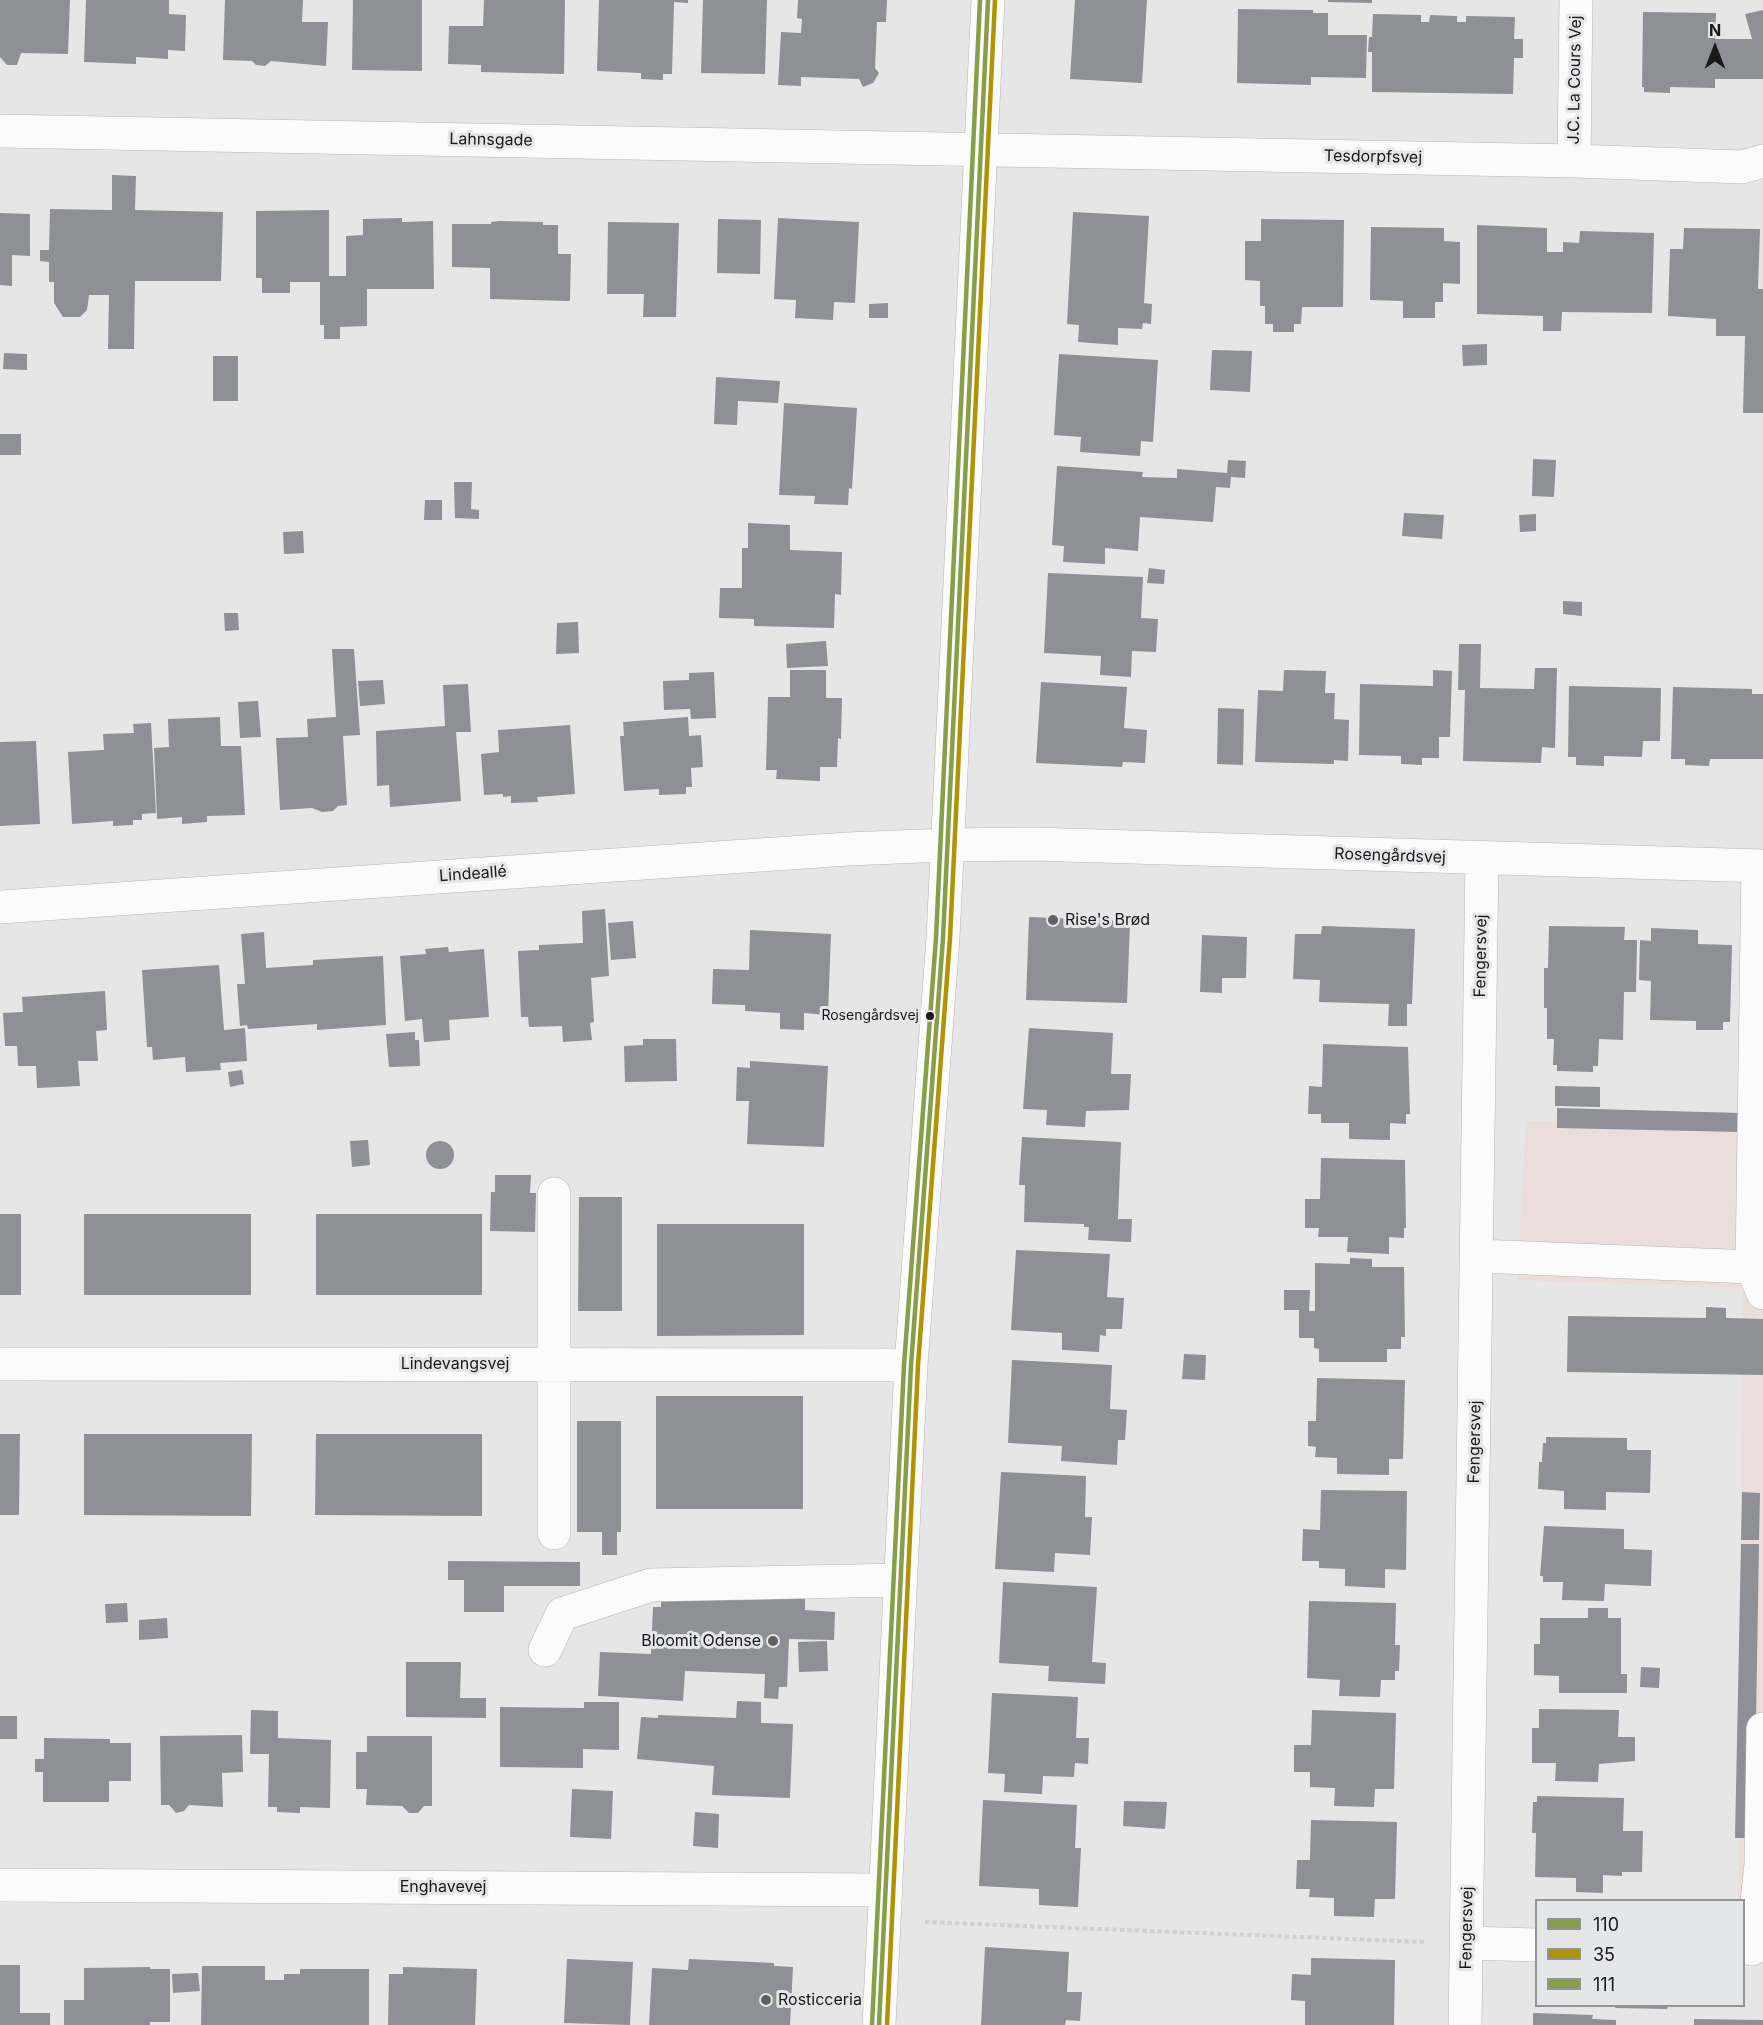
<!DOCTYPE html>
<meta charset="utf-8">
<style>
body{margin:0}
#map{position:relative;width:1763px;height:2025px;overflow:hidden;background:#e6e6e7;font-family:Inter,sans-serif}
canvas{display:block}
.legend{position:absolute;left:1535px;top:1899px;width:210px;height:108px;box-sizing:border-box;background:#e5e6e8;border:2px solid #939496;margin:0;padding:8px 10px;list-style:none;font-size:18px;color:#19191a}
.legend li{display:flex;align-items:center;gap:12px;height:30px}
.legend b{width:30px;border:2px solid #939496}
.north{position:absolute;left:1685px;top:18px;width:60px;height:60px;-webkit-text-stroke:4px #e5e6e8;paint-order:stroke;rotate:0deg;font-size:16px;font-weight:700;line-height:24px;text-align:center;color:#19191a}
.north::after{content:'';display:block;margin:auto;width:21px;height:27px;background:#19191a;clip-path:polygon(50% 0,100% 100%,50% 72%,0 100%)}
</style>
<div id="map">
<canvas width="1763" height="2025"></canvas>
<ul class="legend">
<li><b style="height:8px;background:#889e48"></b>110</li>
<li><b style="height:8px;background:#b19404"></b>35</li>
<li><b style="height:8px;background:#889e48"></b>111</li>
</ul>
<div class="north">N</div>
</div>
<script>
const c = document.querySelector('canvas').getContext('2d');
c.lineJoin = 'round';
function fill(path, color) { c.fillStyle = color; c.fill(path, 'evenodd'); }
const toPath = rows => new Path2D(rows.map(r => 'M' + r).join(''));
function trace(path, color, width, dash) { c.strokeStyle = color; c.lineWidth = width; c.lineCap = dash ? 'butt' : 'round'; c.setLineDash(dash || []); c.stroke(path); }
function write(font, color, halo, rows, align = 'center') {
  c.font = font + ' Inter,sans-serif'; c.lineWidth = 6; c.setLineDash([]); c.textBaseline = 'middle'; c.strokeStyle = halo; c.fillStyle = color; for (const [text, x, y, turn = 0] of rows) {
    c.save(); c.translate(x, y); c.rotate((+turn || 0) * Math.PI / 180); c.textAlign = isNaN(turn) ? turn : align; if (halo) c.strokeText(text, 0, 0); c.fillText(text, 0, 0); c.restore();
  }
}
const education = toPath([
 [1763,910,1763,1916,1744,1900,1738,1900,1743,1288,1517,1280,1526,1121,1746,1123]
]);
const building = toPath([
 [0,0,70,0,68,54,21,53,17,65,7,65,0,57],
 [86,0,169,0,169,14,186,15,185,51,168,50,168,59,136,57,136,64,84,62],
 [225,0,303,0,302,22,328,22,326,66,271,61,265,66,256,65,252,61,223,60],
 [353,0,422,0,422,71,352,70],
 [484,0,565,0,564,74,481,72,481,65,448,64,449,26,483,26],
 [599,0,688,0,688,3,674,2,672,74,663,74,663,80,641,79,641,73,597,71],
 [703,0,767,0,765,74,701,73],
 [798,0,887,0,886,22,877,22,875,68,879,73,873,83,863,87,859,79,801,77,801,86,778,85,781,32,801,33,802,19,797,18],
 [1075,0,1147,0,1142,83,1070,79],
 [1328,0,1372,0,1372,3,1328,2],
 [1238,9,1313,10,1313,13,1328,13,1328,35,1367,35,1366,78,1311,77,1311,85,1237,83],
 [1763,10,1763,79,1715,79,1715,88,1670,87,1670,93,1644,92,1644,87,1642,87,1643,12,1716,13,1715,39,1752,39,1745,14],
 [1373,14,1421,15,1421,22,1429,22,1430,15,1457,16,1457,22,1466,22,1466,16,1515,17,1514,39,1523,39,1523,58,1514,58,1513,94,1372,92,1372,52,1368,52,1369,37,1372,37],
 [112,175,136,176,135,210,223,212,221,281,135,281,134,349,108,349,109,295,89,295,87,310,80,317,63,317,54,303,54,282,49,282,49,262,40,261,40,250,49,250,50,209,112,210],
 [329,210,329,276,346,276,346,236,363,235,363,219,402,218,402,222,433,221,434,289,367,289,367,326,340,327,340,339,324,339,324,325,320,325,320,282,290,282,290,293,262,293,262,278,256,278,256,211],
 [1073,212,1149,216,1144,303,1152,304,1151,324,1143,323,1142,329,1118,328,1118,345,1078,342,1079,325,1067,324],
 [0,213,30,214,30,256,12,255,12,286,0,285],
 [778,218,859,222,855,303,834,302,833,320,795,318,796,300,774,299],
 [718,219,761,220,760,274,717,273],
 [1261,219,1344,220,1343,307,1302,307,1301,324,1294,324,1294,332,1273,332,1273,324,1265,324,1265,306,1260,306,1260,281,1245,280,1245,241,1261,241],
 [499,221,543,222,543,225,558,225,558,254,571,254,570,301,490,299,490,268,452,267,452,224,491,224,491,222],
 [608,222,679,223,676,317,643,317,644,294,607,294],
 [1477,225,1547,228,1547,252,1563,252,1563,242,1579,243,1580,231,1654,233,1652,313,1562,312,1561,331,1543,331,1543,316,1477,314],
 [1371,227,1444,228,1444,241,1460,242,1460,284,1443,283,1443,302,1435,302,1435,318,1403,318,1403,301,1370,300],
 [1684,228,1760,229,1758,289,1763,289,1763,413,1743,413,1745,336,1716,336,1716,319,1668,316,1670,249,1683,249],
 [888,303,888,318,869,318,869,304],
 [1487,344,1487,365,1463,366,1462,345],
 [1212,350,1252,351,1250,392,1210,390],
 [4,353,27,354,27,370,3,369],
 [1059,354,1158,360,1153,442,1141,441,1140,456,1080,452,1081,437,1054,435],
 [213,356,238,356,238,401,213,401],
 [716,377,780,381,778,403,738,401,737,425,714,424],
 [784,403,857,408,852,489,849,488,848,505,814,504,815,496,779,495],
 [0,434,21,434,21,455,0,455],
 [1533,459,1556,460,1554,497,1532,496],
 [1228,460,1246,461,1245,478,1231,477,1230,488,1216,487,1213,522,1140,517,1138,551,1105,548,1105,564,1063,562,1064,546,1052,545,1057,466,1143,472,1142,477,1177,478,1177,469,1227,473],
 [454,482,472,482,471,509,479,510,479,519,455,518],
 [425,500,442,500,442,520,424,520],
 [1404,513,1444,515,1442,539,1402,536],
 [1536,514,1536,531,1520,532,1519,515],
 [748,523,790,525,790,550,842,552,841,595,835,594,834,628,754,626,754,619,719,618,720,588,742,588,742,548,748,548],
 [303,531,304,553,284,554,283,532],
 [1149,568,1165,570,1164,584,1147,583],
 [1048,573,1143,577,1141,618,1158,619,1156,652,1132,651,1131,677,1100,675,1101,656,1044,653],
 [1563,601,1582,602,1582,616,1563,614],
 [224,613,238,613,239,630,225,631],
 [578,622,579,653,556,654,557,623],
 [826,641,828,666,787,668,786,644],
 [1459,644,1481,644,1480,688,1534,689,1535,668,1557,668,1555,748,1542,747,1541,763,1463,761,1465,690,1458,690],
 [332,649,354,649,360,735,343,736,347,805,338,806,333,811,322,812,312,808,280,810,276,738,308,737,307,719,336,717],
 [790,670,826,670,826,698,842,698,841,739,838,738,837,767,820,767,820,781,776,779,777,770,766,770,768,697,790,697],
 [1284,670,1326,671,1325,693,1335,693,1334,719,1349,720,1348,761,1334,760,1334,764,1255,762,1258,690,1283,691],
 [1433,670,1452,671,1450,737,1439,737,1439,758,1422,758,1422,765,1401,764,1401,756,1359,755,1360,684,1433,686],
 [714,672,716,718,691,719,690,709,664,710,663,681,689,680,689,673],
 [383,680,385,704,360,706,358,681],
 [1041,682,1127,687,1124,728,1147,730,1145,763,1123,762,1122,767,1036,763],
 [468,684,471,732,456,732,461,801,390,807,389,785,377,786,376,731,445,726,443,685],
 [1569,686,1661,688,1660,741,1643,741,1642,757,1604,756,1604,766,1576,765,1576,757,1568,757],
 [1673,687,1752,689,1752,694,1763,694,1763,759,1710,759,1709,766,1685,765,1685,759,1671,759],
 [258,701,261,737,240,738,238,702],
 [1218,708,1244,709,1243,765,1217,764],
 [220,717,221,746,241,746,245,815,207,816,207,822,182,824,182,817,157,819,154,748,169,747,168,719],
 [688,717,689,736,701,735,703,767,691,768,692,787,686,787,686,794,659,795,659,789,624,791,620,736,624,736,623,722],
 [151,723,156,813,142,814,142,820,133,820,133,825,113,826,113,821,72,824,68,752,104,750,103,734,134,733,133,724],
 [570,725,575,794,537,797,538,802,511,803,511,796,503,797,503,794,484,795,481,754,499,752,498,730],
 [36,741,40,824,0,826,0,742],
 [605,909,609,976,591,978,594,1022,590,1023,592,1040,563,1042,562,1026,529,1027,528,1017,521,1017,518,951,539,950,539,945,583,943,582,911],
 [1029,917,1130,921,1127,1003,1026,1000],
 [633,921,636,958,611,960,608,923],
 [1322,926,1415,929,1412,1004,1407,1004,1407,1026,1388,1026,1389,1004,1319,1002,1320,980,1293,979,1295,934,1321,934],
 [1549,926,1625,927,1624,940,1637,940,1636,992,1624,992,1623,1040,1599,1039,1598,1066,1593,1066,1593,1072,1557,1071,1557,1065,1553,1065,1554,1039,1547,1039,1547,1008,1544,1008,1544,968,1548,968],
 [1651,928,1698,930,1698,944,1732,945,1730,1022,1723,1022,1723,1030,1696,1030,1696,1021,1650,1020,1651,981,1639,980,1640,940,1651,941],
 [750,930,831,934,828,1015,804,1013,804,1030,780,1029,780,1013,745,1011,745,1005,712,1004,713,969,749,970],
 [264,932,266,968,313,965,313,960,383,956,386,1025,317,1030,317,1024,248,1029,247,1025,240,1026,237,984,245,984,241,934],
 [1202,935,1247,937,1246,978,1222,978,1222,993,1200,992],
 [448,947,449,952,484,949,489,1017,449,1020,450,1040,424,1042,422,1019,405,1021,400,956,426,954,425,949],
 [219,965,224,1030,245,1028,247,1061,220,1063,221,1070,186,1072,185,1057,153,1060,152,1047,147,1047,142,970],
 [105,991,107,1030,96,1031,98,1061,78,1061,80,1086,37,1088,36,1066,18,1066,17,1046,5,1046,3,1013,23,1012,22,997],
 [1029,1028,1113,1033,1111,1074,1131,1074,1129,1110,1086,1111,1085,1127,1046,1125,1047,1110,1023,1109],
 [415,1032,415,1040,419,1040,420,1066,389,1067,386,1034],
 [643,1039,676,1039,677,1081,625,1082,624,1046,643,1045],
 [1323,1044,1408,1047,1410,1114,1406,1114,1406,1124,1390,1123,1390,1140,1349,1139,1349,1123,1321,1123,1321,1114,1308,1114,1309,1086,1322,1087],
 [750,1061,828,1066,824,1147,747,1144,749,1101,736,1101,737,1067,750,1068],
 [242,1070,244,1084,230,1087,228,1072],
 [1555,1086,1600,1087,1600,1107,1555,1106],
 [1557,1108,1741,1113,1740,1132,1557,1128],
 [1022,1137,1121,1142,1118,1219,1132,1219,1131,1242,1088,1240,1089,1227,1084,1227,1084,1224,1024,1222,1025,1185,1019,1185],
 [368,1140,370,1165,352,1167,350,1141],
 '426 1155a14 14 0 1 1 28 0a14 14 0 1 1-28 0Z',
 [1321,1158,1405,1160,1406,1228,1404,1228,1404,1238,1389,1237,1389,1254,1347,1252,1348,1237,1318,1237,1319,1228,1305,1228,1305,1199,1320,1199],
 [495,1175,531,1175,530,1193,536,1193,535,1232,490,1231,491,1192,495,1192],
 [579,1197,622,1197,622,1311,578,1311],
 [0,1214,21,1214,21,1295,0,1295],
 [84,1214,251,1214,251,1295,84,1295],
 [316,1214,482,1214,482,1295,316,1295],
 [657,1224,804,1224,804,1335,657,1336],
 [1016,1250,1110,1254,1107,1297,1124,1298,1122,1329,1106,1329,1106,1336,1100,1335,1099,1352,1062,1350,1062,1333,1011,1330],
 [1350,1258,1372,1259,1372,1267,1404,1267,1405,1337,1401,1337,1401,1349,1387,1349,1387,1362,1319,1362,1319,1349,1314,1348,1314,1338,1299,1338,1299,1310,1284,1310,1284,1290,1310,1290,1309,1311,1315,1311,1315,1263,1350,1264],
 [1706,1307,1726,1308,1726,1318,1763,1319,1763,1375,1567,1372,1568,1316,1706,1318],
 [1184,1354,1206,1355,1205,1380,1182,1379],
 [1012,1360,1112,1365,1110,1409,1127,1410,1125,1440,1118,1440,1117,1465,1061,1461,1062,1446,1008,1443],
 [1317,1378,1405,1380,1403,1459,1389,1459,1389,1475,1337,1474,1337,1458,1315,1457,1316,1447,1308,1446,1308,1421,1316,1421],
 [656,1396,803,1396,803,1509,656,1509],
 [577,1421,621,1421,621,1532,617,1532,617,1555,602,1555,602,1532,577,1532],
 [0,1434,20,1434,19,1515,0,1515],
 [84,1434,252,1434,251,1516,84,1515],
 [316,1434,482,1434,482,1516,315,1515],
 [1546,1437,1627,1438,1627,1450,1651,1450,1650,1493,1606,1492,1606,1510,1564,1509,1564,1491,1538,1489,1539,1462,1542,1462,1543,1443,1546,1443],
 [1001,1472,1086,1476,1085,1517,1092,1517,1090,1555,1055,1553,1054,1572,995,1569],
 [1321,1490,1407,1491,1406,1570,1385,1569,1385,1588,1345,1586,1345,1569,1319,1568,1319,1561,1302,1561,1303,1529,1320,1530],
 [1742,1492,1760,1493,1759,1540,1741,1540],
 [1544,1526,1624,1529,1624,1549,1652,1550,1651,1586,1605,1584,1604,1601,1562,1600,1563,1582,1543,1582,1543,1576,1540,1576],
 [1741,1544,1759,1544,1754,1838,1735,1838],
 [448,1561,580,1562,580,1586,504,1586,504,1612,464,1612,464,1580,448,1580],
 [1003,1582,1097,1587,1092,1662,1106,1663,1105,1684,1048,1681,1049,1666,999,1663],
 [704,1594,805,1599,805,1610,835,1612,834,1640,789,1639,787,1687,779,1687,778,1699,764,1698,765,1674,685,1671,683,1701,598,1696,600,1652,651,1654,653,1607,661,1607,661,1595],
 [1309,1601,1396,1603,1395,1645,1400,1645,1399,1671,1395,1671,1395,1680,1381,1680,1380,1697,1339,1696,1340,1680,1307,1678],
 [127,1603,128,1622,106,1623,105,1604],
 [1588,1608,1608,1608,1608,1618,1621,1618,1621,1674,1627,1674,1627,1693,1559,1693,1559,1676,1534,1675,1534,1644,1540,1644,1540,1618,1588,1618],
 [167,1618,168,1638,139,1640,139,1620],
 [827,1641,828,1671,799,1672,798,1642],
 [406,1662,461,1662,460,1698,486,1698,486,1718,406,1717],
 [1641,1667,1660,1668,1659,1688,1640,1687],
 [992,1693,1078,1697,1076,1738,1089,1738,1088,1764,1075,1763,1074,1777,1043,1776,1042,1794,1004,1792,1005,1774,988,1773],
 [737,1701,761,1702,761,1723,793,1724,790,1798,712,1795,714,1766,637,1759,641,1717,658,1718,658,1715,736,1718],
 [584,1702,619,1702,619,1750,583,1749,583,1768,500,1767,500,1707,584,1708],
 [1539,1709,1619,1710,1618,1737,1635,1737,1635,1761,1599,1764,1598,1782,1555,1781,1556,1763,1532,1763,1532,1728,1539,1728],
 [251,1710,278,1711,278,1738,331,1740,330,1808,300,1807,300,1813,277,1812,277,1807,268,1807,269,1754,250,1754],
 [1312,1710,1396,1713,1394,1789,1375,1789,1374,1807,1334,1806,1335,1788,1310,1787,1310,1772,1294,1772,1294,1745,1311,1745],
 [0,1716,17,1716,17,1739,0,1739],
 [242,1735,243,1772,222,1773,223,1807,189,1805,184,1811,176,1813,169,1805,161,1805,160,1736],
 [367,1736,432,1736,432,1806,424,1806,418,1813,409,1813,402,1806,366,1805,367,1789,356,1789,356,1752,367,1752],
 [44,1738,110,1739,110,1743,131,1743,131,1781,109,1781,109,1802,43,1802,43,1772,35,1772,35,1759,44,1759],
 [572,1789,613,1791,611,1839,570,1837],
 [1537,1796,1624,1798,1623,1831,1643,1831,1642,1872,1622,1872,1622,1876,1603,1875,1603,1893,1576,1892,1576,1878,1535,1877,1536,1833,1532,1833,1533,1802,1537,1802],
 [983,1800,1077,1805,1075,1848,1081,1848,1078,1907,1039,1905,1039,1889,979,1886],
 [1124,1801,1167,1802,1165,1829,1123,1826],
 [695,1812,719,1814,718,1848,693,1846],
 [1311,1820,1397,1822,1395,1899,1375,1899,1374,1917,1334,1916,1334,1898,1309,1897,1310,1889,1296,1889,1297,1860,1310,1860],
 [985,1947,1069,1952,1067,1992,1082,1992,1080,2021,1066,2020,1065,2025,981,2025],
 [1311,1958,1395,1960,1394,2025,1305,2025,1305,2001,1291,2000,1292,1974,1311,1975],
 [567,1959,633,1962,630,2025,564,2023],
 [689,1959,774,1963,774,1966,793,1967,790,2025,649,2025,652,1968,688,1970],
 [0,1965,20,1965,20,2013,50,2013,50,2025,0,2025],
 [202,1966,265,1966,265,1980,284,1980,284,1974,300,1974,300,1969,369,1969,369,2025,201,2025],
 [150,1967,150,1969,170,1969,170,2022,150,2022,150,2025,64,2025,64,2000,84,2000,84,1968],
 [403,1967,477,1969,475,2025,388,2025,389,1974,403,1974],
 [198,1973,200,1991,173,1993,172,1974],
 [1616,2006,1668,2006,1667,2009,1615,2008],
 [1533,2013,1593,2015,1592,2019,1616,2020,1616,2025,1533,2025],
 [1694,2019,1763,2020,1763,2025,1694,2025]
]);
const path = toPath([
 [925,1922,1424,1942]
]);
const minor = toPath([
 [0,131,1574,161,1742,167,1763,161],
 [1574,161,1576,0],
 [1758,866,1752,1267,1763,1293],
 [0,907,848,849,946,845,1033,844,1763,866],
 [1478,1256,1752,1267],
 [0,1364,911,1365],
 [554,1533,554,1194],
 [545,1650,562,1614,651,1585,901,1580],
 [0,1885,886,1890],
 [1467,1943,1536,1945],
 [1752,1949,1761,1864,1763,1729],
 [879,2025,911,1365,943,938,988,0],
 [1465,2025,1482,859]
]);
const bus1 = toPath([
 [879,2025,911,1365,943,938,988,0]
]);
const bus2 = toPath([
 [887,2025,918,1365,950,938,995,0]
]);
const bus3 = toPath([
 [872,2025,904,1365,936,938,980,0]
]);
const markers = [
 [1053,920,6,"#616162"],
 [930,1016,5,"#19191a"],
 [773,1641,6,"#616162"],
 [766,2000,6,"#616162"]
];
const busNames = [
 ["Rosengårdsvej",919,1016]
];
const streetNames = [
 ["J.C. La Cours Vej",1575,80,-89],
 ["Lahnsgade",491,140,1],
 ["Tesdorpfsvej",1373,157,1],
 ["Rosengårdsvej",1390,856,2],
 ["Lindeallé",473,874,-4],
 ["Fengersvej",1481,956,-89],
 ["Lindevangsvej",455,1364],
 ["Fengersvej",1475,1442,-89],
 ["Enghavevej",443,1887],
 ["Fengersvej",1467,1928,-89]
];
const poiNames = [
 ["Rise's Brød",1065,920],
 ["Bloomit Odense",761,1641,"right"],
 ["Rosticceria",778,2000]
];
fill(education, '#ebddd9');
fill(building, '#8f9097');
trace(minor, '#b4b4b6', 34);
trace(path, '#d0d0d1', 4, [4.5, 3]);
trace(minor, '#fbfbfb', 33);
trace(bus1, '#889e48', 4.5);
trace(bus2, '#b19404', 4.5);
trace(bus3, '#889e48', 4.5);
for (const [x, y, r, color] of markers) { const dot = new Path2D(); dot.arc(x, y, r, 0, 2 * Math.PI); c.fillStyle = color; c.fill(dot); trace(dot, '#e5e6e8', 2); }
write('14px', '#19191a', '#e5e6e8', busNames, 'right');
write('16px', '#19191a', '#e5e6e8', streetNames);
write('16px', '#19191a', '#e5e6e8', poiNames, 'left');
</script>
